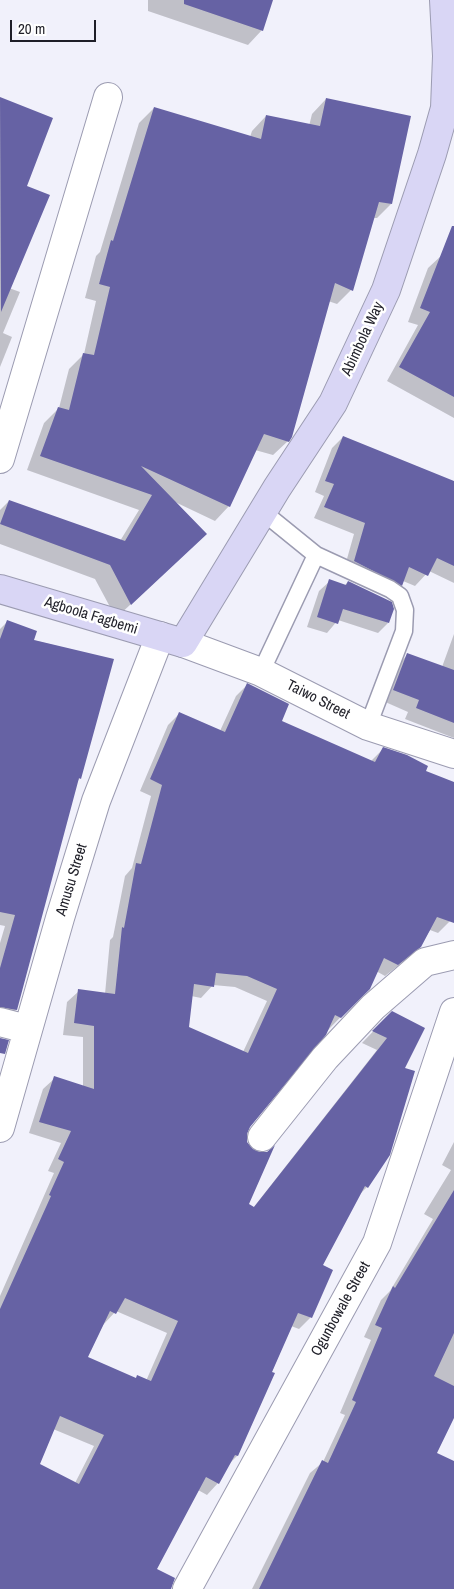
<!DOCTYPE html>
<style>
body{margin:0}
#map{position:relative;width:454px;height:1589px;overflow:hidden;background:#f1f1fb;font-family:"Archivo Narrow",sans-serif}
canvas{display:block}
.scale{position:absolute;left:10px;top:20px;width:86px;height:22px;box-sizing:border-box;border:2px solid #1f1f28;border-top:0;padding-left:6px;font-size:15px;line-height:18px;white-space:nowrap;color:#1f1f28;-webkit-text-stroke:4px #fff;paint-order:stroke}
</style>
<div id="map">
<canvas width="454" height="1589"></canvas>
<div class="scale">20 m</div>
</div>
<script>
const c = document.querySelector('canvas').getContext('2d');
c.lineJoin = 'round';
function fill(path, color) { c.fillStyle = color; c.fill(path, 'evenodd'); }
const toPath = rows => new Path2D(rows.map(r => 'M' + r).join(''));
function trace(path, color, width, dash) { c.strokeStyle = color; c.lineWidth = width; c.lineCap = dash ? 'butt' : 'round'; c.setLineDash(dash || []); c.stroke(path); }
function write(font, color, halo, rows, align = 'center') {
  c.font = font + ' "Archivo Narrow",sans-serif'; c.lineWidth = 5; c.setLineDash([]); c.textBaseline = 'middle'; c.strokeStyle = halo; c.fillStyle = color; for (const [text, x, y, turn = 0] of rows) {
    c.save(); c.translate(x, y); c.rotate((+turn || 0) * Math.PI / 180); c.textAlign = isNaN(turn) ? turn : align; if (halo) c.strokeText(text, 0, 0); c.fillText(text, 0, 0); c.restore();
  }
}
const shadow = toPath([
 [148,0,272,0,262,30,248,45,148,11],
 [0,99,51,119,25,186,9,288,20,292,3,333,12,337,0,367],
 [326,99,391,204,377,218,373,218,351,290,337,304,328,301,288,441,273,455,255,450,229,506,215,521,175,502,191,548,116,618,95,579,0,544,0,510,9,501,120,541,139,510,27,470,44,423,59,408,69,369,84,354,96,301,85,298,96,256,100,252,139,123,154,108,250,137,252,131,266,116,309,126,312,114],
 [442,255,454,260,454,418,387,381,418,325,408,322,428,268],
 [343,437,454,482,454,583,429,571,415,586,403,581,390,596,343,573,354,534,314,518,324,496,315,492,332,448],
 [330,581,344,586,348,582,388,623,378,633,338,620,327,633,307,627,319,591],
 [7,622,33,640,113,660,80,778,77,782,16,1010,5,1021,0,1020,0,943,5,926,0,925,0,629],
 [454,634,454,738,405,719,408,712,383,701,397,666,408,654,442,667],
 [247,685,280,721,371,761,383,749,424,771,454,783,454,911,450,921,438,933,430,930,420,946,408,958,385,976,376,971,369,988,329,1029,248,1127,245,1135,247,1205,253,1208,377,1050,362,1043,385,1019,403,1069,367,1187,358,1196,321,1266,331,1270,310,1318,299,1329,291,1326,237,1456,229,1464,218,1483,207,1495,198,1490,156,1570,156,1589,0,1589,0,1296,54,1173,48,1171,61,1143,29,1133,43,1089,55,1078,83,1087,83,1037,63,1035,67,1002,79,991,105,994,110,940,113,937,125,876,132,868,151,796,140,791,168,725,180,713,220,731,236,696],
 [213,985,235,987,267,1001,243,1052,188,1028,191,996,201,998],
 [116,1311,167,1333,146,1381,137,1377,135,1379,86,1358,103,1325],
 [53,1429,94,1446,75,1483,38,1464],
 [454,1142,454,1416,435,1453,454,1462,454,1589,252,1589,310,1473,323,1462,345,1415,340,1413,371,1340,364,1337,381,1300,390,1291,433,1219,424,1214,451,1170,442,1165]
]);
const building = toPath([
 [184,0,273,0,263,31,184,4],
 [0,97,53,118,27,186,50,195,1,312],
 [326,98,411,116,392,204,379,202,353,291,335,283,292,437,289,442,264,434,230,507,141,466,207,534,131,605,110,565,0,524,9,500,125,541,152,495,40,456,58,407,69,410,83,353,94,355,110,287,99,284,111,240,113,241,154,107,261,139,266,115,320,126],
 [452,226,454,226,454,397,399,367,430,312,420,308],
 [343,436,454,481,454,566,437,558,428,576,409,567,402,586,354,561,365,523,324,507,334,484,325,481],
 [329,579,346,585,348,581,392,602,394,609,389,623,343,609,338,624,317,617],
 [7,620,37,631,34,640,114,659,81,779,79,778,17,1010,0,1007,0,968,15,915,0,912,0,639],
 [407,653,454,670,454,723,416,708,419,700,393,690],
 [247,683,289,704,282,721,375,762,383,747,407,755,428,766,426,771,454,782,454,923,437,917,421,947,398,965,384,958,370,989,341,1018,335,1015,326,1035,250,1127,247,1134,247,1142,253,1149,260,1152,267,1152,275,1145,249,1204,254,1207,387,1038,372,1031,392,1011,425,1028,405,1068,415,1071,390,1155,368,1188,365,1186,323,1265,333,1270,312,1318,298,1313,272,1372,275,1373,238,1456,235,1455,219,1484,206,1477,157,1569,175,1578,171,1589,0,1589,0,1309,51,1196,49,1195,64,1162,58,1159,71,1131,39,1122,54,1076,94,1089,94,1026,74,1023,78,989,115,994,122,927,124,928,136,863,141,864,162,785,150,779,179,712,225,732],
 [216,973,247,976,277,989,248,1053,189,1027,194,984,214,987],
 [125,1298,178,1321,151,1381,137,1375,136,1378,88,1357,110,1311,116,1314],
 [60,1416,104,1435,79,1484,40,1464],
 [0,1038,9,1040,5,1054,0,1053],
 [454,1190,454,1333,434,1376,454,1386,454,1418,437,1453,454,1461,454,1589,259,1589,322,1460,328,1463,356,1402,352,1400,382,1328,375,1325,393,1286,395,1288]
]);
const lane = toPath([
 [263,512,316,555,390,589,400,596,405,610,404,631,368,726],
 [261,672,316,555]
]);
const street = toPath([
 [0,459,108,97],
 [183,643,261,672,368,726,454,754],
 [0,1022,27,1029],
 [0,1128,60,918,96,801,160,636],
 [262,1137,325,1058,373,1007,425,962,454,955],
 [187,1589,377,1243,454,1012]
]);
const secondary = toPath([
 [0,589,183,643,277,488,333,403,386,290,432,154,445,108,447,56,444,0]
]);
const streetNames = [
 ["Abimbola Way",363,339,-65],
 ["Agboola Fagbemi",91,616,17],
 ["Taiwo Street",318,700,27],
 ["Amusu Street",72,880,-73],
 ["Ogunbowale Street",341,1309,-61]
];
fill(shadow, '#0003');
fill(building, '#6662a4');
trace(lane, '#9b9bb1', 19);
trace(street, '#9b9bb1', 30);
trace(secondary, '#9b9bb1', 30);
trace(lane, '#fff', 16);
trace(street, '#fff', 28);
trace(secondary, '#d9d6f5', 28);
write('15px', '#1f1f28', '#fff', streetNames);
</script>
